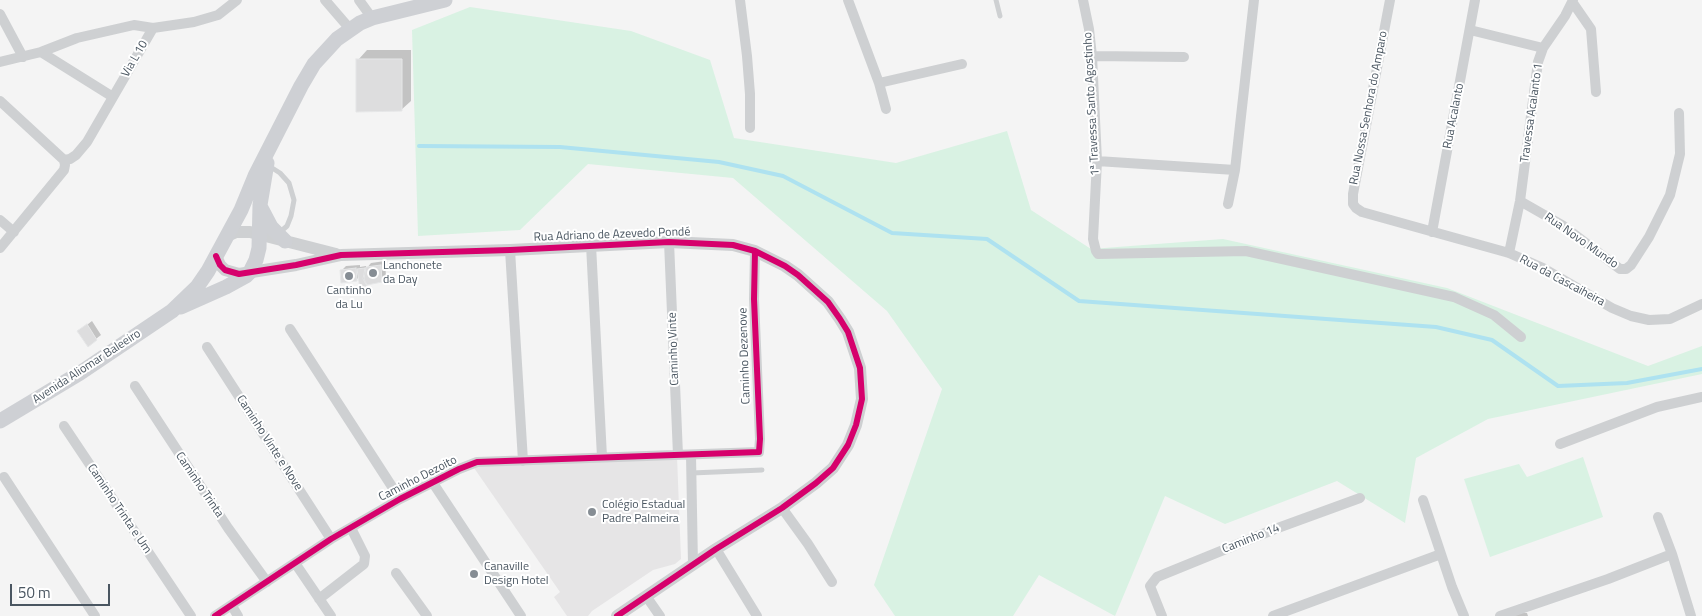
<!DOCTYPE html>
<meta charset="utf-8">
<style>
body{margin:0}
#map{position:relative;width:1702px;height:616px;overflow:hidden;background:#f4f4f4;font-family:"Titillium Web",sans-serif}
canvas{display:block}
.scale{position:absolute;left:10px;top:584px;width:100px;height:22px;box-sizing:border-box;border:2px solid #4a5661;border-top:0;padding-left:6px;font-size:15px;line-height:18px;white-space:nowrap;color:#4a5661;-webkit-text-stroke:4px #fff;paint-order:stroke}
</style>
<div id="map">
<canvas width="1702" height="616"></canvas>
<div class="scale">50 m</div>
</div>
<script>
const c = document.querySelector('canvas').getContext('2d');
c.lineJoin = 'round';
function fill(path, color) { c.fillStyle = color; c.fill(path, 'evenodd'); }
const toPath = rows => new Path2D(rows.map(r => 'M' + r).join(''));
function trace(path, color, width, dash) { c.strokeStyle = color; c.lineWidth = width; c.lineCap = dash ? 'butt' : 'round'; c.setLineDash(dash || []); c.stroke(path); }
function write(font, color, halo, rows, align = 'center') {
  c.font = font + ' "Titillium Web",sans-serif'; c.lineWidth = 4; c.setLineDash([]); c.textBaseline = 'middle'; c.strokeStyle = halo; c.fillStyle = color; for (const [text, x, y, turn = 0] of rows) {
    c.save(); c.translate(x, y); c.rotate((+turn || 0) * Math.PI / 180); c.textAlign = isNaN(turn) ? turn : align; if (halo) c.strokeText(text, 0, 0); c.fillText(text, 0, 0); c.restore();
  }
}
const education = toPath([
 [677,456,681,559,675,564,653,570,592,611,588,616,567,616,554,597,560,592,472,465]
]);
const green = toPath([
 [470,7,631,31,710,60,734,138,896,163,1007,131,1031,210,1091,249,1223,239,1447,288,1648,366,1702,346,1702,374,1488,419,1416,458,1405,523,1337,481,1225,524,1165,496,1115,616,1039,575,1013,616,895,616,874,585,942,389,887,311,733,178,588,164,520,230,418,236,412,30],
 [1583,457,1603,517,1490,557,1464,479,1519,464,1527,477]
]);
const shadow = toPath([
 [367,50,411,50,411,101,401,110,358,60],
 [385,261,386,277,382,281,367,285,359,277,356,280,341,271,346,266,360,265,360,267,366,266,366,269,371,263],
 [92,321,101,335,88,345,79,331],
 [1523,610,1524,613,1527,613,1528,616,1508,616]
]);
const stream = toPath([
 [419,146,560,147,719,162,783,176,892,233,987,239,1079,301,1436,327,1492,340,1558,386,1627,383,1702,369]
]);
const building = toPath([
 [356,59,402,59,402,111,356,112,356,59],
 [381,265,382,282,367,285,364,279,366,267,381,265],
 [356,268,357,281,341,283,340,270,356,268],
 [365,268,363,279,367,286,360,289,357,269,365,268],
 [87,324,97,340,88,347,77,331,87,324]
]);
const service = toPath([
 [996,0,1000,16],
 [269,166,280,173,289,183,294,200,291,216,287,226,279,233],
 [692,473,762,470]
]);
const minor = toPath([
 [325,0,350,29],
 [359,0,372,18],
 [740,0,747,56,750,94,750,128],
 [848,0,879,83,886,109],
 [1083,0,1089,29,1092,56,1097,161,1093,239,1096,251,1098,254,1246,251,1454,297,1494,315,1521,337],
 [1390,0,1353,194,1353,204,1356,208,1362,212,1509,253,1543,268,1612,308,1631,316,1649,320,1670,319,1702,304],
 [1573,3,1591,29,1596,92],
 [0,14,23,57],
 [1470,30,1543,48],
 [41,52,113,97],
 [1092,56,1184,57],
 [0,62,41,52,77,38,134,25,153,28,194,22,218,15,237,0],
 [879,83,962,64],
 [0,101,64,160,65,165,64,170,0,248],
 [64,160,70,159,76,155,87,142,153,28],
 [1097,161,1235,170],
 [1520,201,1562,225,1620,269,1626,269,1631,265,1649,237,1670,195,1680,154,1679,113],
 [1228,204,1235,170,1254,0],
 [0,220,14,232],
 [1432,232,1475,0],
 [669,242,678,455],
 [591,245,602,457],
 [510,250,523,461],
 [1509,253,1520,201,1538,62,1543,48,1565,16,1573,0],
 [290,329,400,499],
 [207,347,331,539],
 [135,386,228,528,267,582],
 [64,426,191,616],
 [1560,444,1657,407,1702,397],
 [691,455,693,565],
 [4,477,95,616],
 [433,483,521,616],
 [1423,500,1452,587,1464,616],
 [782,508,808,544,832,582],
 [1658,517,1672,554,1691,616],
 [716,549,757,616],
 [295,563,331,616],
 [396,573,427,616],
 [646,596,660,616],
 [319,599,364,564,365,556,351,528],
 [232,606,238,616],
 [215,616,331,539,400,499,459,469,477,462,759,452,760,439,754,299,755,251],
 [1162,616,1150,586,1157,577,1275,529,1360,498],
 [1273,616,1441,554],
 [1500,616,1608,579,1672,554]
]);
const tertiary = toPath([
 [227,236,236,232,250,232,336,254],
 [216,256,220,265,225,270,239,274,296,265,341,255,510,250,669,242,733,245,755,251,785,266,798,275,828,302,840,319,848,332,860,368,862,399,856,425,848,445,833,468,816,483,782,508,716,549,617,616]
]);
const secondary = toPath([
 [261,208,271,227,285,241],
 [181,307,226,287,246,276,250,272,256,260,259,248,260,205,267,163],
 [0,421,80,373,172,311,197,287,208,271,241,210,255,176,301,86,314,64,337,39,360,23,372,18,445,0]
]);
const cycleway = toPath([
 [216,256,220,265,225,270,239,274,296,265,341,255,510,250,669,242,733,245,755,251,785,266,798,275,828,302,840,319,848,332,860,368,862,399,856,425,848,445,833,468,816,483,782,508,716,549,617,616],
 [215,616,331,539,400,499,459,469,477,462,759,452,760,439,754,299,755,251]
]);
const markers = [
 [373,273,5,"#868d94"],
 [349,276,5,"#868d94"],
 [592,512,5,"#868d94"],
 [474,574,5,"#868d94"]
];
const streetNames = [
 ["Via L 10",135,59,-60],
 ["1ª Travessa Santo Agostinho",1092,104,-93],
 ["Rua Nossa Senhora do Amparo",1369,108,-79],
 ["Travessa Acalanto 1",1532,113,-82],
 ["Rua Acalanto",1454,116,-79],
 ["Rua Adriano de Azevedo Pondé",612,235,-2],
 ["Rua Novo Mundo",1581,241,35],
 ["Rua da Cascaiheira",1562,281,28],
 ["Caminho Vinte",674,349,-92],
 ["Caminho Dezenove",745,356,-92],
 ["Avenida Aliomar Baleeiro",87,367,-33],
 ["Caminho Vinte e Nove",269,443,57],
 ["Caminho Dezoito",418,479,-27],
 ["Caminho Trinta",199,485,56],
 ["Caminho Trinta e Um",119,509,56],
 ["Caminho 14",1251,539,-22]
];
const poiNames = [
 ["Lanchonete",383,266],
 ["da Day",383,280],
 ["Cantinho",349,291,"center"],
 ["da Lu",349,305,"center"],
 ["Colégio Estadual",602,505],
 ["Padre Palmeira",602,519],
 ["Canaville",484,567],
 ["Design Hotel",484,581]
];
fill(education, '#e6e5e6');
fill(green, '#d9f2e3');
fill(shadow, '#0003');
trace(stream, '#aee2f0', 4);
fill(building, '#ddddde');
trace(building, '#e5e6e7', 1);
trace(service, '#ced0d2', 5);
trace(minor, '#ced0d2', 10);
trace(tertiary, '#ced0d2', 12);
trace(secondary, '#ced0d4', 15);
trace(cycleway, '#d6006c', 6);
for (const [x, y, r, color] of markers) { const dot = new Path2D(); dot.arc(x, y, r, 0, 2 * Math.PI); c.fillStyle = color; c.fill(dot); trace(dot, '#fff', 2); }
write('12px', '#4a5661', '#fff', streetNames);
write('12px', '#4a5661', '#fff', poiNames, 'left');
</script>
